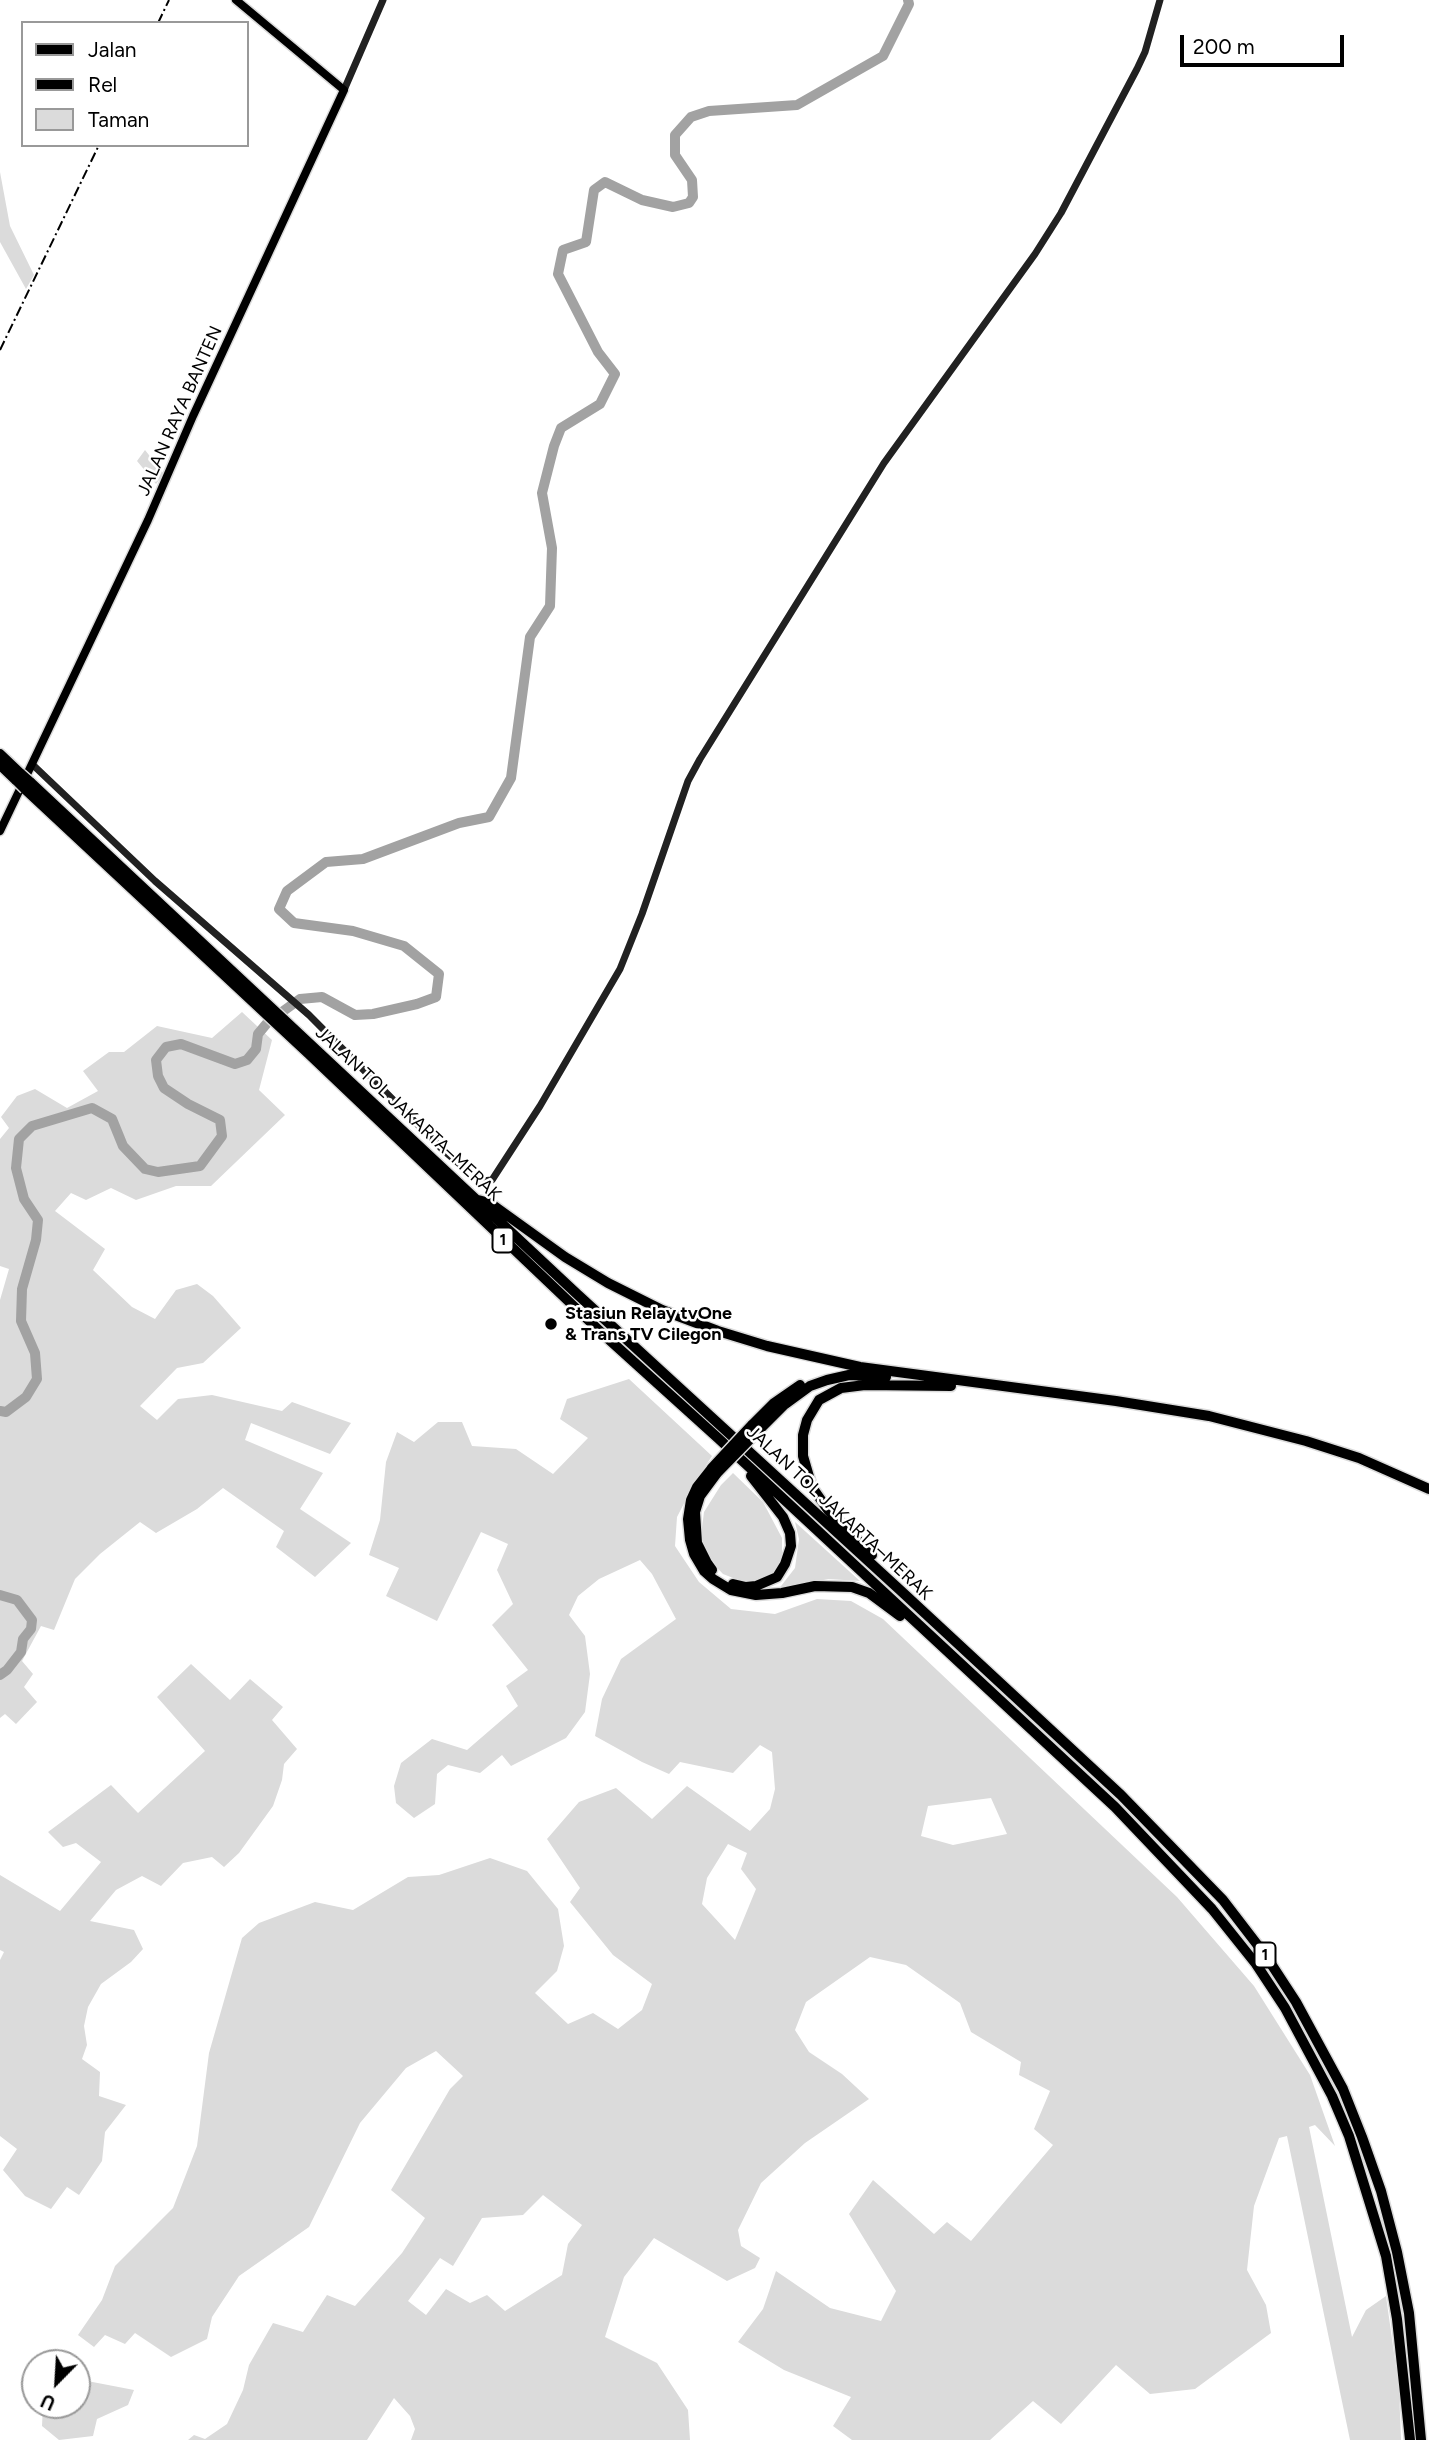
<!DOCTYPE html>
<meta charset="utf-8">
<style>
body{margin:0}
#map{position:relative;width:1429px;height:2440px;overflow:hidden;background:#fff;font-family:Figtree,sans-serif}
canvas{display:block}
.legend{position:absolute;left:21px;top:21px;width:228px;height:126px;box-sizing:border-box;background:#fff;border:2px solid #999;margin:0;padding:9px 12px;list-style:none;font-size:21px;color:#000}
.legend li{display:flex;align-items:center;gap:14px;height:35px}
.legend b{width:35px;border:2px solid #999}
.north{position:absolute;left:21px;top:2349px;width:70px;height:70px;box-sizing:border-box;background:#fff;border:2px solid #999;border-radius:50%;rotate:204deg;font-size:19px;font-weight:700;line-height:28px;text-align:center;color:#000}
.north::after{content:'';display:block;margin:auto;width:24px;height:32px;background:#000;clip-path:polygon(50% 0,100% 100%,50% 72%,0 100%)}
.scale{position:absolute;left:1180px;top:35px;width:164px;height:32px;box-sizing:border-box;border:4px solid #000;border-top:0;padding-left:9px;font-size:21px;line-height:24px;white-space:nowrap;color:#000;-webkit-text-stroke:5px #fff;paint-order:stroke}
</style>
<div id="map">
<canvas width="1429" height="2440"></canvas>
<ul class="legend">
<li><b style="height:9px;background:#000"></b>Jalan</li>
<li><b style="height:9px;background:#000"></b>Rel</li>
<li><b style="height:19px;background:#dbdbdb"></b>Taman</li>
</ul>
<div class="north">U</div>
<div class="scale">200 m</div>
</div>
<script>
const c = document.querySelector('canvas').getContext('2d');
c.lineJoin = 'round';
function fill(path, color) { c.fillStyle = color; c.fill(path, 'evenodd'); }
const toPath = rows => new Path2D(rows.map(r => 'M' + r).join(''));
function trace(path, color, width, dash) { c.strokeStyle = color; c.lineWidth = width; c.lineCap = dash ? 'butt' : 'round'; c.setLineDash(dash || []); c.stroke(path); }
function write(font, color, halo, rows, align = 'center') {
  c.font = font + ' Figtree,sans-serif'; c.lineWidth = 5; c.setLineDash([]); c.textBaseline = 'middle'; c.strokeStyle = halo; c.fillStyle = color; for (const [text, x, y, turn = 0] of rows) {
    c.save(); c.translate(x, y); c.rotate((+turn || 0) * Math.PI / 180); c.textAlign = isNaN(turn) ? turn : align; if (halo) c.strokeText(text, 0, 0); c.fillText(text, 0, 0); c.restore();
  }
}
const green = toPath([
 [0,172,10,226,34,275,26,289,0,242],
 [145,450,164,474,156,484,137,461],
 [242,1012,272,1040,259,1090,285,1115,211,1186,176,1186,136,1200,111,1188,86,1200,71,1193,55,1211,105,1249,93,1270,132,1307,155,1319,176,1290,197,1284,213,1296,241,1328,203,1363,177,1368,140,1406,157,1420,178,1399,212,1395,282,1411,292,1402,351,1423,330,1454,251,1423,245,1440,323,1473,300,1509,351,1543,315,1577,276,1547,284,1531,223,1488,197,1509,156,1533,140,1522,100,1554,75,1579,54,1630,41,1626,22,1661,33,1674,24,1687,37,1702,16,1724,5,1714,0,1718,0,1300,9,1269,0,1266,0,1139,9,1128,1,1117,17,1096,35,1089,67,1108,98,1091,83,1071,109,1052,124,1052,157,1026,212,1038],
 [629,1379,712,1456,695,1482,677,1517,675,1546,699,1582,731,1609,775,1614,817,1599,851,1601,883,1619,1177,1897,1254,1986,1310,2075,1335,2146,1315,2125,1309,2127,1352,2337,1366,2310,1386,2296,1399,2389,1401,2440,1350,2440,1287,2136,1279,2138,1254,2206,1247,2270,1266,2305,1271,2333,1195,2389,1150,2394,1116,2365,1061,2424,1033,2401,990,2440,852,2440,833,2426,851,2397,784,2370,738,2342,763,2309,776,2271,830,2308,881,2321,896,2291,849,2214,873,2180,934,2234,947,2222,971,2241,1053,2145,1034,2129,1050,2091,1019,2075,1021,2062,971,2032,960,2003,906,1965,870,1957,806,2002,795,2030,809,2052,842,2074,869,2099,805,2143,761,2183,738,2230,741,2246,760,2258,755,2268,727,2281,654,2238,624,2277,605,2337,657,2363,688,2410,690,2440,411,2440,415,2429,410,2416,394,2398,367,2440,188,2440,194,2435,205,2439,227,2424,243,2390,249,2365,273,2323,303,2332,327,2295,355,2306,402,2253,425,2218,391,2190,450,2089,463,2076,436,2051,406,2068,360,2123,309,2227,239,2276,212,2317,207,2339,171,2357,135,2333,125,2344,105,2335,94,2347,78,2335,102,2300,115,2266,173,2208,197,2146,209,2053,242,1938,259,1923,315,1902,353,1910,408,1877,439,1875,490,1858,527,1871,558,1909,564,1946,557,1971,535,1993,568,2024,593,2013,618,2029,642,2010,652,1984,613,1955,570,1902,580,1888,547,1839,579,1802,616,1788,652,1819,687,1786,750,1831,770,1809,775,1789,772,1752,760,1745,733,1773,680,1762,669,1774,642,1762,595,1736,602,1699,621,1659,676,1619,652,1574,640,1560,599,1579,578,1596,569,1615,585,1636,590,1674,585,1712,566,1738,511,1766,502,1755,480,1773,448,1765,437,1774,435,1804,414,1818,396,1803,394,1786,401,1763,432,1739,467,1750,518,1706,506,1686,528,1670,492,1625,513,1604,497,1570,508,1544,481,1532,437,1621,386,1596,399,1568,369,1555,380,1520,386,1462,397,1432,414,1442,438,1422,462,1422,472,1446,516,1449,553,1474,588,1438,560,1419,567,1399],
 [991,1798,1007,1834,953,1845,921,1836,928,1806],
 [728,1844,747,1853,741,1869,756,1889,735,1940,702,1904,707,1878],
 [543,2195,582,2225,568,2244,562,2275,505,2311,487,2295,470,2303,446,2289,426,2315,408,2301,440,2258,453,2266,482,2218,523,2215],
 [733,1473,763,1502,782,1538,782,1564,765,1582,746,1583,723,1574,705,1555,701,1536,704,1512,721,1485],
 [795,1522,860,1581,828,1579,778,1590,795,1568,799,1539],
 [191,1664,230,1700,250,1679,283,1707,272,1720,297,1749,284,1764,282,1780,273,1806,239,1853,224,1867,212,1857,183,1863,161,1886,142,1876,116,1890,90,1921,134,1930,143,1949,131,1962,101,1984,88,2007,84,2026,87,2045,82,2059,100,2072,99,2096,126,2105,105,2132,102,2161,79,2195,67,2187,51,2209,25,2196,3,2170,17,2149,0,2136,0,1960,4,1952,0,1950,0,1875,60,1911,101,1862,76,1843,63,1847,48,1832,111,1785,138,1813,205,1751,157,1697],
 [77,2379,134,2390,128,2405,97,2419,93,2436,59,2440,42,2426,43,2405,77,2405]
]);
const river = toPath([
 [0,1411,6,1412,26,1397,37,1379,35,1353,21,1321,22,1289,36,1240,38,1220,24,1199,16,1168,19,1139,32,1126,92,1108,112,1119,123,1146,145,1169,158,1172,200,1166,222,1136,220,1120,188,1104,164,1088,158,1076,156,1060,166,1047,181,1044,235,1064,247,1060,256,1049,258,1034,268,1022,300,999,322,997,355,1015,373,1014,417,1004,436,997,439,974,404,946,353,931,294,923,279,909,287,891,326,862,363,859,459,823,489,817,511,778,530,637,550,606,552,548,542,493,554,446,561,428,600,404,615,374,598,352,558,274,563,250,586,242,594,190,605,182,642,200,673,207,689,203,693,197,692,180,675,155,675,135,691,117,709,111,797,105,883,56,909,4,908,0],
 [0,1595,17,1600,32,1620,31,1629,23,1639,21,1652,7,1670,0,1675]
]);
const secondary = toPath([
 [344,90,383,0],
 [33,765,155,881,309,1015,442,1149,475,1177,481,1181,492,1180,540,1106,620,969,642,914,688,781,700,759,884,463,1035,254,1061,213,1137,69,1145,52,1160,0]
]);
const primary = toPath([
 [0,831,148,520,193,416,344,90,236,0]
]);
const highway = toPath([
 [0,754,21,774],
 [0,765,17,781],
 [30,782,577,1294,900,1590,1121,1795,1223,1900,1266,1956,1296,2002,1343,2089,1362,2137,1381,2191,1397,2252,1409,2313,1421,2440],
 [25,789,309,1054,604,1335,719,1439,1115,1807,1212,1909,1256,1964,1285,2008,1332,2096,1349,2136,1386,2256,1397,2319,1410,2440],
 [478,1200,490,1203,565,1257,608,1283,662,1310,718,1331,767,1346,860,1367,1116,1401,1209,1416,1306,1441,1359,1458,1429,1489],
 [752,1425,774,1403,800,1385],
 [758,1431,784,1405,810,1386,827,1380,849,1375,886,1377],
 [712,1468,697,1487,691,1500,688,1519,690,1540,694,1554,704,1571,713,1579,731,1590,756,1595,782,1593,815,1586,852,1587,869,1593,900,1616],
 [872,1555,828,1510,812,1487,803,1456,803,1435,807,1420,819,1400,841,1388,865,1385,951,1386],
 [712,1570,707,1563,697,1543,695,1512,700,1496,717,1473],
 [733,1584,746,1587,756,1586,777,1577,785,1564,791,1546,790,1533,783,1517,751,1476]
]);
const rail = toPath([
 [158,23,169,0],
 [0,350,99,145]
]);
const highwayBridge = toPath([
 [21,774,30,782],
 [17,781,25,789],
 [712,1468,752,1425],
 [717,1473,758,1431]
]);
const markers = [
 [551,1324,7,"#000"]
];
const shields = [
 [503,1240,21],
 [1265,1955,21]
];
const shieldNames = [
 ["1",503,1240],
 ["1",1265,1955]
];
const streetNames = [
 ["JALAN RAYA BANTEN",180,411,-66],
 ["JALAN TOL JAKARTA–MERAK",408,1114,43],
 ["JALAN TOL JAKARTA–MERAK",839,1513,43]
];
const poiNames = [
 ["Stasiun Relay tvOne",565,1314],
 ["& Trans TV Cilegon",565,1335]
];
fill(green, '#dbdbdb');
trace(river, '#a2a2a2', 10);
trace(primary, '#dbdbdb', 11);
trace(highway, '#dbdbdb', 13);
trace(secondary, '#212121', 7);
trace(primary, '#000', 8);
trace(highway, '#000', 10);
trace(rail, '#000', 2, [10, 3.5, 2, 3.5]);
trace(highwayBridge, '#dbdbdb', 13, []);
trace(highwayBridge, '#000', 10);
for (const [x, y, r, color] of markers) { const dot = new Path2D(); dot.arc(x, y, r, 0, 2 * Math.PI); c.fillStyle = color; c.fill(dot); trace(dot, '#fff', 2.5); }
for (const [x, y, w] of shields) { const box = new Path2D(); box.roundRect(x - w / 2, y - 12.5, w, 25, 5); c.fillStyle = '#fff'; c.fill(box); trace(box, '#000', 2); }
write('bold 16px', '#000', null, shieldNames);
write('18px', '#000', '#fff', streetNames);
write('bold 18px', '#000', '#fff', poiNames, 'left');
</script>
